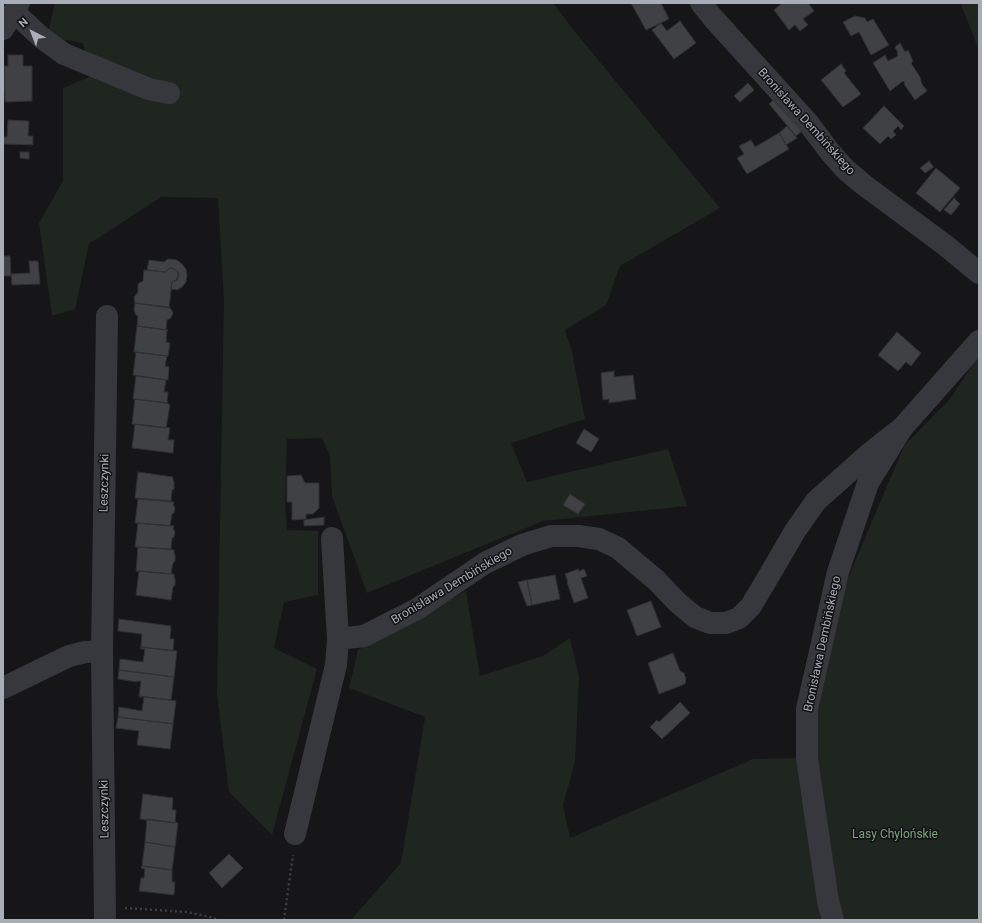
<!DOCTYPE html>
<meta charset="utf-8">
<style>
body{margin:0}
#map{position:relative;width:982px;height:923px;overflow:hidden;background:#161618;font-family:Roboto,sans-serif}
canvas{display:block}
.frame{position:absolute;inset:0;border:4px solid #a8adb8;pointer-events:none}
.north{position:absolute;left:12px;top:12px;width:40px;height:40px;-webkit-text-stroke:3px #111113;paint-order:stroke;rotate:318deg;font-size:11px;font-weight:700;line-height:16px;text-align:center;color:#a8adb8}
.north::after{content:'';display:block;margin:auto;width:14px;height:18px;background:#a8adb8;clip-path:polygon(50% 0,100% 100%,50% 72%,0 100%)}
</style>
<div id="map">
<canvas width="982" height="923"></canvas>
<div class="frame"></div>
<div class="north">N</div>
</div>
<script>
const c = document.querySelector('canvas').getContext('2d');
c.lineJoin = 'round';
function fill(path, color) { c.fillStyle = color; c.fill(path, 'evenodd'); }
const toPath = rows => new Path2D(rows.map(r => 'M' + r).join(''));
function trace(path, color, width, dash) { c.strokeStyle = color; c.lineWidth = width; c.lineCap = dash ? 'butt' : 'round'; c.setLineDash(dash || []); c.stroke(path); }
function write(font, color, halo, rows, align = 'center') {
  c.font = font + ' Roboto,sans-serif'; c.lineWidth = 3; c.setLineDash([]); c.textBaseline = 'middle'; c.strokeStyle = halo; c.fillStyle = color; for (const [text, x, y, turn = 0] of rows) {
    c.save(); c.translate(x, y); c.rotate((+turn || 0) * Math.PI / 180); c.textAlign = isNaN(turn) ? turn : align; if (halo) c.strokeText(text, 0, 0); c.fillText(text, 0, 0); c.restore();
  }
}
const green = toPath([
 [55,3,553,3,576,33,720,208,620,266,606,305,565,330,572,352,585,419,511,443,527,482,668,449,687,506,543,521,367,593,332,496,330,456,322,438,287,439,285,504,287,530,318,531,318,595,284,602,274,648,317,669,272,835,229,792,217,694,224,300,218,198,161,197,89,244,75,309,52,316,39,223,63,181,63,88,89,77,83,43,47,37],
 [961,3,979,3,979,50,962,7],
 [979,355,979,920,351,920,401,863,425,717,349,688,358,650,466,591,480,676,543,656,570,638,579,677,575,762,563,805,570,838,753,759,796,758,802,801,814,700,835,609,904,446,950,399]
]);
const building = toPath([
 [631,3,661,3,669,19,646,30,631,3],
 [782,3,808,3,814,11,803,19,808,25,800,31,795,25,789,30,774,10,782,3],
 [855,16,865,18,867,22,873,19,889,45,871,55,859,32,851,36,843,22,855,16],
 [680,21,696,43,674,59,652,30,661,23,667,31,680,21],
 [900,43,905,52,908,50,913,61,911,63,920,77,922,84,927,91,915,100,904,84,905,83,903,81,890,91,873,63,885,55,888,61,898,56,897,54,898,53,895,47,900,43],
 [8,55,23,55,23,66,32,66,32,101,5,102,4,66,8,66,8,55],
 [841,64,846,71,844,73,861,94,843,107,821,80,841,64],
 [748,83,754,90,740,102,734,96,748,83],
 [777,97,804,129,796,136,769,104,777,97],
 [884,106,904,126,901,130,898,126,893,131,896,135,891,139,888,136,880,144,863,128,884,106],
 [8,120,29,121,28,136,33,136,33,145,3,144,3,137,7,137,8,120],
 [787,126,797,138,786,145,779,133,787,126],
 [779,133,789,149,747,174,737,158,744,154,739,146,751,140,755,147,779,133],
 [20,152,29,152,29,159,20,158,20,152],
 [929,161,934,167,925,173,920,168,929,161],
 [936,168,960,188,940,212,916,193,936,168],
 [954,198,960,204,951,215,944,210,954,198],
 [3,256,10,256,11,276,3,276,3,256],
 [168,259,177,260,182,264,186,269,187,275,186,282,182,287,177,290,171,289,172,282,175,281,178,277,178,272,176,270,171,268,169,269,165,272,147,270,149,260,164,262,168,259],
 [29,261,38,261,40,284,12,285,11,274,30,273,29,261],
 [171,268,176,270,179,274,177,280,172,282,169,308,135,303,134,297,138,292,138,285,139,283,143,281,144,270,165,272,169,269,171,268],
 [135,303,168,307,171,309,173,313,171,318,167,320,166,329,168,330,137,326,138,316,136,315,134,310,135,303],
 [137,326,167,330,166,342,170,343,168,356,134,352,137,326],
 [897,332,921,353,911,366,906,362,898,371,878,355,897,332],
 [136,352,167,356,165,366,169,367,168,380,133,375,136,352],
 [614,371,614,377,633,375,636,399,609,403,609,399,603,400,601,373,614,371],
 [136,376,166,380,164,392,168,392,167,403,133,399,136,376],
 [135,399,167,403,170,405,166,428,132,424,135,399],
 [135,424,170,428,168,440,174,440,173,453,132,448,135,424],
 [584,429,599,439,591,452,576,443,584,429],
 [138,472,173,477,173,480,174,482,174,489,172,490,171,501,135,498,138,472],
 [301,475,305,483,319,483,319,508,313,514,306,514,306,519,292,520,292,502,287,502,287,476,301,475],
 [570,494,585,504,578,514,563,505,570,494],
 [138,499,174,502,173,505,175,507,174,513,172,514,170,526,135,523,138,499],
 [324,517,324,525,304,526,304,520,324,517],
 [138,523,174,526,173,529,175,531,174,537,172,538,171,549,135,547,138,523],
 [138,547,174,550,174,553,175,555,175,561,173,563,171,574,136,571,138,547],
 [578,569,579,571,584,569,587,576,581,578,588,598,574,603,567,582,568,582,565,574,578,569],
 [139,571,174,574,174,577,175,579,175,585,173,587,171,600,136,595,139,571],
 [555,575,560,599,532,605,527,580,555,575],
 [527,580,532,605,527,606,518,582,527,580],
 [651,601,661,627,637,636,627,610,651,601],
 [119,619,171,626,170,639,174,639,173,651,141,647,142,634,118,631,119,619],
 [141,647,177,651,174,677,119,670,120,659,143,662,145,649,140,649,141,647],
 [673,653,680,671,684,673,686,679,685,684,659,694,648,663,673,653],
 [119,670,174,677,171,700,139,696,141,681,137,681,137,682,118,679,119,670],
 [139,696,176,701,173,724,118,717,119,707,142,711,144,697,139,697,139,696],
 [680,702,690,713,662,739,650,727,657,720,659,722,680,702],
 [118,717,173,724,170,749,137,745,139,731,116,728,118,717],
 [143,794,173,798,172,810,176,810,175,823,140,819,143,794],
 [147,819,178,823,175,847,145,842,147,819],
 [145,842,175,847,172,870,142,866,145,842],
 [229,854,243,868,222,888,209,873,229,854],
 [142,866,172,870,172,882,175,882,174,895,139,891,141,878,144,878,145,869,141,868,142,866]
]);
const path = toPath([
 [125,908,187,912,214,918,217,920],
 [284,920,293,855]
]);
const minor = toPath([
 [701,3,713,18,809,124,830,152,845,169,864,185,945,245,979,273],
 [14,12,42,38,64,54,149,89,169,93],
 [3,29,19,3],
 [338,639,364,636,417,609,485,563,522,545,551,536,578,536,599,539,618,548,656,580,678,603,695,617,710,623,726,623,739,618,751,606,770,574,795,531,816,501,870,453,902,428],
 [3,688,69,656,85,652,102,651],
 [295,834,336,665,338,639,332,538],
 [105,920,102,651,107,316],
 [833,920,828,901,807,759,807,709,838,572,868,483,902,428,979,341]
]);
const streetNames = [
 ["Bronisława Dembińskiego",806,122,48],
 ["Leszczynki",105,483,-89],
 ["Bronisława Dembińskiego",452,586,-31],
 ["Bronisława Dembińskiego",823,644,-78],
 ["Leszczynki",105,809,-91]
];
const parkNames = [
 ["Lasy Chylońskie",895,835]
];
fill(green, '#1e261f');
fill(building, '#404145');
trace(building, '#303034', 1);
trace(path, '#3d3f44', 2.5, [2, 3]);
trace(minor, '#37383d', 22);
write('12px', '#a8adb8', '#111113', streetNames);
write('12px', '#7fa381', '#111113', parkNames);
</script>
